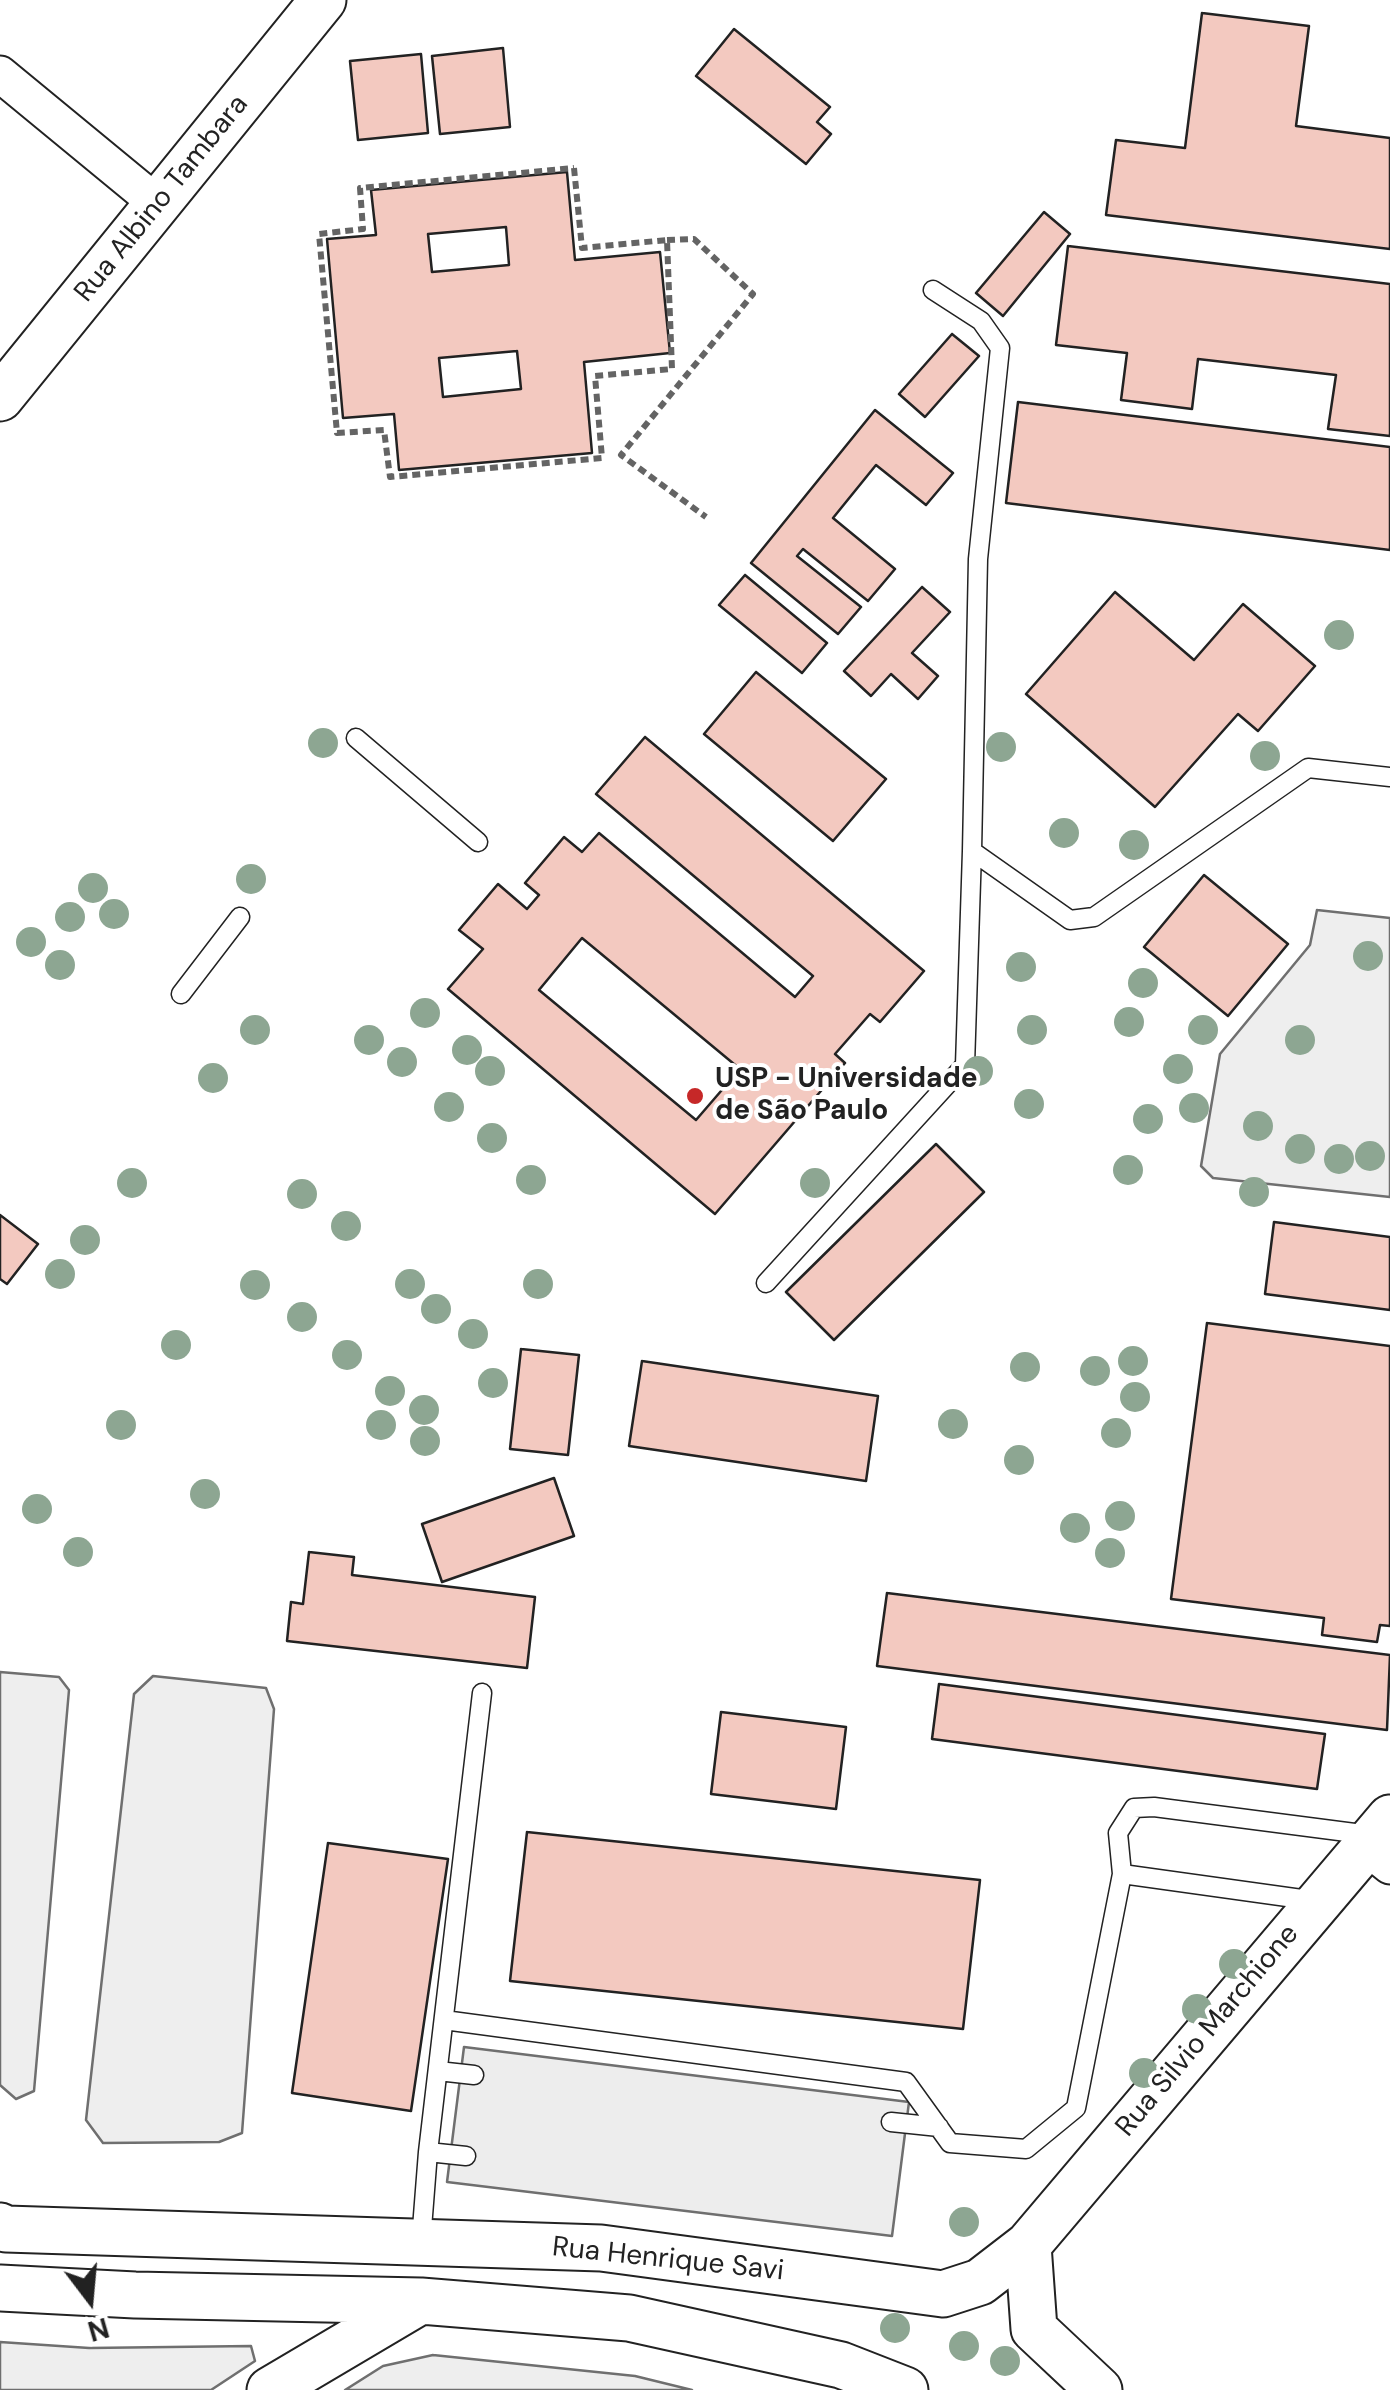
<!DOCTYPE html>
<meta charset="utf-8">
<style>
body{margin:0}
#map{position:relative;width:1390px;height:2390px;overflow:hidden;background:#fff;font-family:"DM Sans",sans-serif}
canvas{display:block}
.north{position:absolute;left:40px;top:2250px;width:100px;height:100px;-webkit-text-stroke:8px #fff;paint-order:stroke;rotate:164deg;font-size:28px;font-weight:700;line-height:40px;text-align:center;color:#222}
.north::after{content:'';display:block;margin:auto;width:35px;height:45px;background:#222;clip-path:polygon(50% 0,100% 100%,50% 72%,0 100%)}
</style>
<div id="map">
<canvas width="1390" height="2390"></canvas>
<div class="north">N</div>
</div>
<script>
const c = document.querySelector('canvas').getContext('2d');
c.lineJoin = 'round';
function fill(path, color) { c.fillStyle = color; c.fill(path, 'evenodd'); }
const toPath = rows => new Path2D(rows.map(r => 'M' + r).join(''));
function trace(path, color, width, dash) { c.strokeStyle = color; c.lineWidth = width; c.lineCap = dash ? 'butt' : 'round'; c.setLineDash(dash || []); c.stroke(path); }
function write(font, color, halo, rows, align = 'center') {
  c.font = font + ' "DM Sans",sans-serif'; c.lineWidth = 8; c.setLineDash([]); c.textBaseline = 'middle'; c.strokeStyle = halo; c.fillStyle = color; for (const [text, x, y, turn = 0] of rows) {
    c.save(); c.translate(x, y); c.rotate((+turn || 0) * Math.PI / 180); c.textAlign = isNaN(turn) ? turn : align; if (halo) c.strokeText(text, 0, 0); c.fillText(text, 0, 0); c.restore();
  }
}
const green = toPath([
 [1317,910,1390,918,1390,1197,1213,1178,1201,1166,1220,1054,1310,945,1317,910],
 [0,1672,59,1677,69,1690,34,2091,16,2099,0,2085,0,1672],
 [153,1676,266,1688,274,1709,242,2133,219,2142,103,2143,86,2120,134,1694,153,1676],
 [0,2342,89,2348,251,2346,255,2361,211,2390,0,2390,0,2342],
 [433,2355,635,2376,692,2390,345,2390,383,2366,433,2355]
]);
const parking = toPath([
 [464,2047,909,2102,892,2236,447,2182,464,2047]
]);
const building = toPath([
 [1202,13,1309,26,1296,126,1390,138,1390,249,1106,215,1116,140,1185,148,1202,13],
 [734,29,830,107,817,122,831,134,806,164,696,76,734,29],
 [503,48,510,127,440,134,432,56,503,48],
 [421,54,428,133,358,140,350,61,421,54],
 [567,172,575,260,660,252,670,353,584,362,592,453,399,470,394,414,343,418,327,239,376,235,371,190,567,172],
 [506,227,509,265,432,272,428,234,506,227],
 [517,351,521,389,443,397,439,358,517,351],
 [1044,212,1070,234,1003,316,976,293,1044,212],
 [1068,246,1390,284,1390,436,1328,429,1336,375,1198,359,1192,409,1121,400,1127,353,1056,345,1068,246],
 [952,334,979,356,925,417,899,394,952,334],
 [1018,402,1390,447,1390,550,1006,503,1018,402],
 [875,410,953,473,926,505,876,465,833,518,895,569,868,601,803,549,797,556,861,607,838,634,751,563,875,410],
 [745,575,827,643,802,673,719,605,745,575],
 [922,587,950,612,912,653,938,676,918,699,891,674,871,696,844,671,922,587],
 [1115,592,1194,660,1243,604,1315,666,1258,731,1238,714,1155,807,1026,694,1115,592],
 [756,672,886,779,833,841,704,734,756,672],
 [645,737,924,971,880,1022,870,1014,835,1054,845,1063,715,1214,448,989,483,949,459,930,498,884,527,909,539,895,525,883,564,837,582,852,599,833,795,997,813,976,596,794,645,737],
 [582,938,740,1069,696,1120,539,990,582,938],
 [1204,875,1288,944,1228,1016,1144,947,1204,875],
 [936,1144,984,1192,834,1340,786,1292,936,1144],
 [0,1215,38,1244,7,1284,0,1279,0,1215],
 [1274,1222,1390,1237,1390,1310,1265,1294,1274,1222],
 [1207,1323,1390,1346,1390,1626,1380,1625,1377,1642,1322,1635,1324,1618,1171,1599,1207,1323],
 [521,1349,579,1355,568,1455,510,1449,521,1349],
 [642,1361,878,1396,866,1481,629,1446,642,1361],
 [554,1478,574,1536,442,1582,422,1524,554,1478],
 [309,1552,354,1557,352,1575,535,1597,527,1668,287,1641,291,1602,303,1604,309,1552],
 [887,1593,1390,1655,1387,1730,877,1666,887,1593],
 [939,1684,1325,1734,1317,1789,932,1739,939,1684],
 [721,1712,846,1727,836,1809,711,1794,721,1712],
 [527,1832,980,1880,963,2029,510,1981,527,1832],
 [328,1843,448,1859,411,2111,292,2093,328,1843]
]);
const path = toPath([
 [574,168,582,248,667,240,672,369,595,376,602,458,390,477,384,430,337,433,319,234,363,229,360,188,574,168],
 [667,240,694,239,753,294,621,455,706,517]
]);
const service = toPath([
 [933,290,981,321,1000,348,978,559,972,851,1070,920,1094,917,1308,768,1390,777],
 [356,738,478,842],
 [181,994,240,917],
 [766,1283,965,1065,972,851],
 [1316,1901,1122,1874,1118,1833,1134,1808,1154,1807,1370,1835],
 [444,2020,906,2082,950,2143,1026,2149,1076,2108,1122,1874],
 [438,2071,474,2075],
 [891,2122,939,2127],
 [428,2152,466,2156],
 [421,2241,428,2152,482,1693]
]);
const minor = toPath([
 [0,74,159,205],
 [1365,1846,1390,1866]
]);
const tertiary = toPath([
 [0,398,323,0],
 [0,2226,6,2229,601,2248,943,2294,980,2282,1028,2245,1390,1818],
 [1028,2245,1034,2329,1099,2390],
 [0,2288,135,2295,421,2301,629,2318,841,2365,905,2390],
 [270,2390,419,2302]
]);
const trees = [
 [1339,635],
 [323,743],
 [1001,747],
 [1265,756],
 [1064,833],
 [1134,845],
 [251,879],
 [93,888],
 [114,914],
 [70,917],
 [31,942],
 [1368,956],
 [60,965],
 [1021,967],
 [1143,983],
 [425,1013],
 [1129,1022],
 [255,1030],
 [1032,1030],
 [1203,1030],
 [369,1040],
 [1300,1040],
 [467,1050],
 [402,1062],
 [1178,1069],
 [490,1071],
 [978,1071],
 [213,1078],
 [1029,1104],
 [449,1107],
 [1194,1108],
 [1148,1119],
 [1258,1126],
 [492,1138],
 [1300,1149],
 [1370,1156],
 [1339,1159],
 [1128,1170],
 [531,1180],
 [132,1183],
 [815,1183],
 [1254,1192],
 [302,1194],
 [346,1226],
 [85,1240],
 [60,1274],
 [410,1284],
 [538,1284],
 [255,1285],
 [436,1309],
 [302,1317],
 [473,1334],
 [176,1345],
 [347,1355],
 [1133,1361],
 [1025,1367],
 [1095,1371],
 [493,1383],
 [390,1391],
 [1135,1397],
 [424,1410],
 [953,1424],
 [121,1425],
 [381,1425],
 [1116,1433],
 [425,1441],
 [1019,1460],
 [205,1494],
 [37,1509],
 [1120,1516],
 [1075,1528],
 [78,1552],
 [1110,1553],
 [1234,1964],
 [1197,2009],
 [1144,2073],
 [964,2222],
 [895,2328],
 [964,2346],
 [1005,2361]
];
const markers = [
 [695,1096,10,"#c62828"]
];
const streetNames = [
 ["Rua Albino Tambara",162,199,-51],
 ["Rua Silvio Marchione",1208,2031,-50],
 ["Rua Henrique Savi",668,2260,6]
];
const poiNames = [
 ["USP - Universidade",715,1080],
 ["de São Paulo",715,1112]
];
fill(green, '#eee');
trace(green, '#6f6f6f', 2.5);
fill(parking, '#ededed');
trace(parking, '#6f6f6f', 2.5);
fill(building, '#f3c9c0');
trace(building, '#222', 2.5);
trace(service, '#222', 21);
trace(minor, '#222', 39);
trace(tertiary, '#222', 49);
trace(path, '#646464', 6, [8, 5]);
trace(service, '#fff', 18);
trace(minor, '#fff', 35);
trace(tertiary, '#fff', 45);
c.fillStyle = '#8da692';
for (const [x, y] of trees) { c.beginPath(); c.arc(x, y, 15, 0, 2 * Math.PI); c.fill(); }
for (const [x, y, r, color] of markers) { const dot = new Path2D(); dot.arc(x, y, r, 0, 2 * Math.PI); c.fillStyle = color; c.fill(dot); trace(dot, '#fff', 4); }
write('28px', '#222', '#fff', streetNames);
write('bold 28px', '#222', '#fff', poiNames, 'left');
</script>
